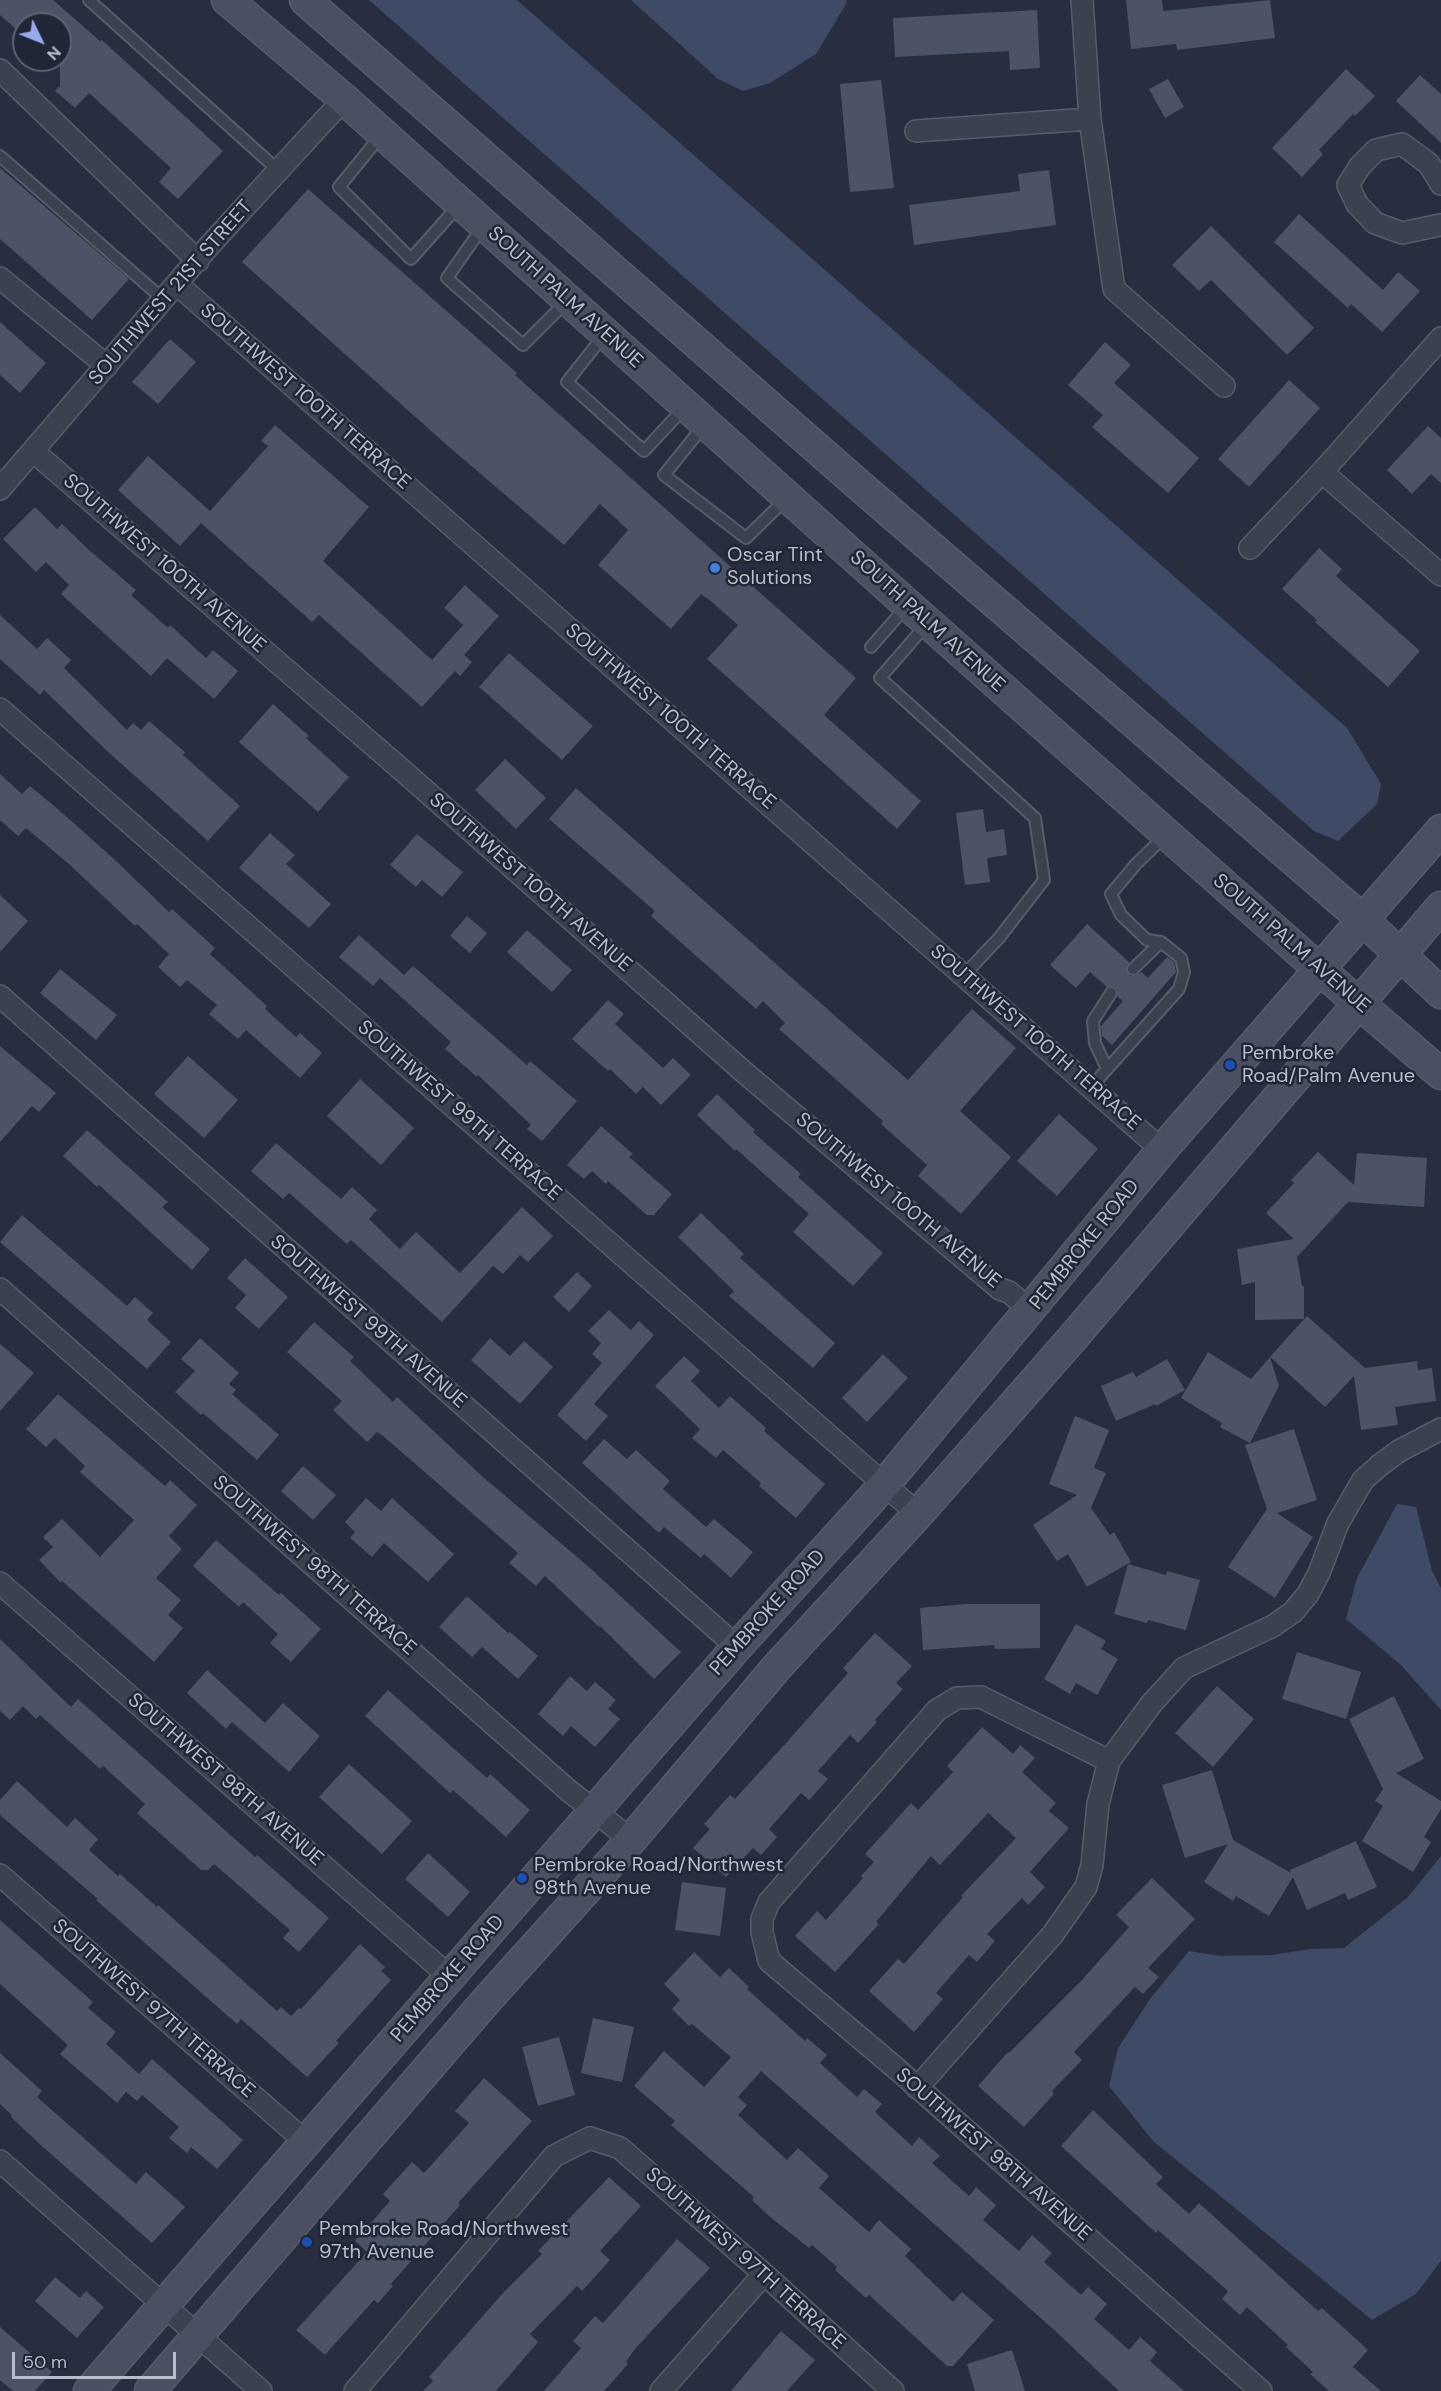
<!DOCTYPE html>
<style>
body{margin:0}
#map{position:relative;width:1441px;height:2391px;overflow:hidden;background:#282e3f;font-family:"DM Sans",sans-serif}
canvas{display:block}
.north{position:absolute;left:12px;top:12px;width:60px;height:60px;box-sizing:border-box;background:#202635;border:2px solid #5d6271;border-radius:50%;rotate:133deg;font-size:16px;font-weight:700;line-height:24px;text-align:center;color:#b8bdca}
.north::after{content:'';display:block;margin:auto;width:21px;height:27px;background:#96acf1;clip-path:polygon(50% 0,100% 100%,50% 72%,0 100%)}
.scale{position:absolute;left:12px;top:2352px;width:164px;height:27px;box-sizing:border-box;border:3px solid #b8bdca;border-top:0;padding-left:8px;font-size:18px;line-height:21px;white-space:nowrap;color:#b8bdca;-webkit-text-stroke:4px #202635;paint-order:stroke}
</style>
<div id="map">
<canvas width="1441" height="2391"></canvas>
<div class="north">N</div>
<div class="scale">50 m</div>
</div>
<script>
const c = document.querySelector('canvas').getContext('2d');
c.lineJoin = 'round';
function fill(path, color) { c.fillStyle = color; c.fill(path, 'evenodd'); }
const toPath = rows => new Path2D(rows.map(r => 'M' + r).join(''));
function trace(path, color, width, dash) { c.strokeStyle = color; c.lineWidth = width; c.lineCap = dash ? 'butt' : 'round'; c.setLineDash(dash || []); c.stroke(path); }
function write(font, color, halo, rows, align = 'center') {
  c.font = font + ' "DM Sans",sans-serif'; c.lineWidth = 5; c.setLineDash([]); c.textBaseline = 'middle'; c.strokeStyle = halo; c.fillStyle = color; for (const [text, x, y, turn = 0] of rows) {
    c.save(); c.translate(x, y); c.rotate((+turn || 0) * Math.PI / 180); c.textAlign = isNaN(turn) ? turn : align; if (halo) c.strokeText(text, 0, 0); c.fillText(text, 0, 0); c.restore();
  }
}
const water = toPath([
 [369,0,517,0,1347,728,1381,784,1377,804,1338,841,1314,831],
 [631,0,847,0,846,4,816,54,770,83,743,91,718,79],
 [1397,1504,1416,1507,1432,1571,1441,1588,1441,1710,1401,1665,1346,1619,1357,1578],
 [1441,1856,1441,2261,1416,2294,1372,2320,1153,2141,1109,2086,1118,2048,1150,1999,1189,1951,1220,1956,1272,1955,1310,1949,1344,1948,1408,1897]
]);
const building = toPath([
 [0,0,53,0,100,41,102,40,223,151,178,199,159,182,171,168,89,93,75,108,55,91,60,86,60,24,24,24,24,36,0,15],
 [1126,0,1162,0,1163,11,1270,0,1275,38,1177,50,1176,44,1131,49],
 [1037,10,1040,68,1010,70,1009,51,895,57,893,18],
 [1346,69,1375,96,1355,116,1353,114,1319,150,1323,154,1302,177,1272,148],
 [1420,75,1441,94,1441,143,1396,101],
 [1168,79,1184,107,1165,118,1149,89],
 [881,80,894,188,850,192,840,84],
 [0,168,129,279,92,320,0,239],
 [1049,170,1056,225,914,245,909,205,1020,191,1018,174],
 [308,189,517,373,515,375,856,678,824,715,921,801,897,829,707,659,738,625,712,602,701,594,671,629,598,565,628,530,600,504,564,545,449,447,242,262],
 [1299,214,1383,290,1398,272,1420,291,1382,332,1351,304,1348,308,1274,242],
 [1211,226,1314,328,1287,355,1211,280,1199,291,1172,265],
 [0,322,46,363,20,393,0,375],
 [170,339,196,362,158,404,132,382],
 [1105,342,1131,365,1114,383,1199,458,1168,493,1092,427,1103,415,1068,385],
 [1289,380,1320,408,1249,487,1218,459],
 [275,425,369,507,323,561,432,660,463,625,444,608,465,585,499,616,464,655,472,662,460,676,455,671,422,707,319,615,312,622,201,523,180,546,118,490,148,456,210,511,268,446,261,441],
 [1428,426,1441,438,1441,483,1431,474,1412,494,1387,470],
 [35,507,57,529,62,524,89,550,136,590,131,595,168,628,170,625,206,658,213,650,238,671,214,699,167,658,151,676,61,594,69,585,46,562,36,572,3,539],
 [1319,548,1342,569,1336,576,1420,651,1388,687,1315,622,1317,620,1282,589],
 [0,615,37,649,47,638,71,660,64,668,127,730,133,723,141,730,149,721,185,752,183,755,240,806,208,841,108,752,44,690,40,695,0,659],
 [509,653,593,726,562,760,479,687],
 [273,704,309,736,306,738,349,777,318,812,239,742],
 [505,759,546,798,516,829,475,790],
 [0,774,22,794,30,786,59,810,114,859,169,912,172,909,215,948,210,954,267,1006,265,1009,296,1037,300,1033,322,1053,300,1078,246,1030,238,1039,209,1014,217,1005,187,980,180,987,158,967,169,954,137,924,135,926,70,865,26,828,18,836,0,820],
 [576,788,908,1080,972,1009,1016,1048,960,1111,1011,1157,961,1214,918,1176,927,1165,881,1124,883,1121,779,1029,785,1023,763,1001,756,1009,651,916,655,911,549,819],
 [983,809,986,832,1004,829,1007,855,987,858,990,882,965,885,956,813],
 [270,833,295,855,286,864,331,904,309,928,239,868],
 [417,834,463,872,442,897,422,880,416,887,390,865],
 [0,895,28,921,0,952],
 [467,916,487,933,470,953,450,936],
 [1087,924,1129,962,1126,970,1130,976,1135,976,1141,972,1148,978,1167,957,1174,962,1176,972,1112,1045,1102,1036,1101,1026,1123,1001,1118,997,1117,989,1112,986,1107,987,1090,972,1076,988,1050,965],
 [527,930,572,970,552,992,507,952],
 [359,935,404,975,413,966,527,1065,530,1061,577,1101,542,1141,527,1129,531,1125,478,1075,477,1077,445,1049,451,1042,380,978,373,986,339,957],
 [60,969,117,1015,96,1040,40,993],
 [608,1000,624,1014,615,1024,663,1068,673,1058,691,1075,661,1105,643,1087,636,1094,610,1069,608,1071,572,1039],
 [0,1046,56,1093,39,1112,32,1106,0,1142],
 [188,1056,238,1100,204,1138,154,1094],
 [360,1079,414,1128,381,1165,327,1116],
 [717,1094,755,1130,753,1132,801,1174,798,1177,883,1253,853,1286,793,1232,809,1214,736,1149,735,1151,697,1115],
 [1059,1114,1098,1149,1057,1196,1017,1161],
 [601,1126,633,1154,629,1157,672,1194,654,1215,647,1215,608,1181,606,1184,592,1171,584,1179,567,1165],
 [87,1130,168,1202,162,1207,210,1249,192,1270,99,1185,97,1187,63,1156],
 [276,1143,341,1199,352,1187,377,1210,369,1219,400,1249,416,1232,460,1273,522,1207,553,1236,528,1262,520,1255,503,1274,493,1266,442,1322,351,1240,347,1244,289,1193,283,1199,251,1171],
 [1318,1152,1354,1185,1357,1153,1427,1158,1424,1207,1348,1202,1297,1257,1302,1286,1304,1286,1304,1319,1307,1316,1365,1368,1417,1361,1418,1370,1432,1368,1436,1401,1395,1407,1398,1425,1361,1430,1354,1376,1325,1407,1270,1357,1304,1319,1255,1320,1255,1282,1242,1285,1237,1249,1294,1239,1266,1213,1294,1183,1291,1180],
 [701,1213,744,1254,740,1258,835,1343,813,1368,729,1296,734,1291,678,1237],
 [22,1215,127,1306,135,1297,153,1313,147,1320,171,1342,147,1369,0,1242],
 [245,1258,288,1297,259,1329,235,1308,246,1295,227,1278],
 [577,1272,592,1286,569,1312,553,1297],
 [609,1310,631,1330,639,1321,654,1335,594,1404,608,1416,586,1441,557,1415,602,1363,592,1354,601,1343,588,1331],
 [314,1322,354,1357,350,1361,393,1402,397,1397,482,1476,590,1568,681,1652,654,1679,600,1626,599,1627,545,1576,536,1586,509,1563,518,1553,382,1435,377,1432,367,1442,333,1410,342,1401,287,1352],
 [200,1338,239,1373,229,1384,236,1390,232,1394,279,1435,257,1460,203,1413,201,1415,175,1392,195,1371,181,1359],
 [490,1338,510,1356,524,1341,553,1367,520,1404,471,1360],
 [0,1344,34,1373,0,1411],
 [1208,1352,1251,1379,1270,1357,1279,1386,1250,1443,1220,1427,1222,1423,1181,1398],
 [883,1354,908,1378,867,1422,842,1398],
 [684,1356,700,1371,691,1381,719,1408,730,1396,766,1428,764,1431,825,1484,796,1518,759,1486,761,1483,723,1450,716,1458,692,1438,700,1429,655,1386],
 [1167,1359,1185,1390,1156,1406,1155,1404,1116,1421,1101,1386,1133,1372,1136,1377],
 [58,1394,165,1486,170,1480,197,1505,169,1536,182,1549,156,1578,181,1600,168,1615,183,1628,154,1662,62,1581,60,1582,39,1560,53,1547,43,1537,62,1519,100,1557,134,1520,80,1472,85,1466,55,1438,46,1447,26,1429],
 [1075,1416,1109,1430,1094,1468,1106,1473,1091,1508,1110,1535,1114,1532,1131,1562,1087,1587,1068,1554,1057,1561,1033,1525,1077,1495,1049,1484],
 [1294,1429,1317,1500,1277,1513,1313,1537,1275,1598,1228,1567,1267,1509,1245,1445],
 [604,1439,627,1459,636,1450,670,1481,663,1489,706,1527,714,1519,753,1552,731,1578,704,1554,701,1558,664,1527,659,1533,582,1463],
 [303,1466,336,1495,313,1520,281,1491],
 [366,1498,381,1511,392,1498,454,1554,428,1582,384,1543,372,1557,350,1538,355,1532,345,1522],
 [216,1540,279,1595,281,1593,321,1629,291,1662,270,1643,278,1634,243,1602,239,1607,193,1566],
 [1128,1564,1166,1575,1167,1571,1200,1580,1186,1630,1148,1620,1147,1623,1114,1614],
 [467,1596,508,1633,510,1632,538,1656,518,1679,482,1647,472,1657,439,1627],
 [967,1604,1040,1604,1040,1648,995,1649,994,1645,923,1650,920,1608],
 [1076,1624,1106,1641,1101,1649,1118,1659,1097,1695,1076,1683,1070,1694,1044,1679],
 [875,1633,912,1666,896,1683,903,1689,875,1720,877,1722,858,1743,850,1735,818,1771,828,1779,809,1800,801,1793,769,1829,777,1837,761,1855,753,1848,726,1877,693,1848,710,1829,704,1824,730,1795,735,1799,786,1743,848,1673,843,1668],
 [0,1639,71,1707,78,1699,255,1857,257,1855,329,1918,299,1952,283,1938,290,1930,214,1864,208,1870,201,1870,137,1813,145,1804,103,1766,100,1769,40,1715,36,1719,23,1706,10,1720,0,1711],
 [1297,1652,1361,1672,1346,1719,1282,1699],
 [207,1670,265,1723,283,1703,320,1736,289,1772,232,1722,226,1729,187,1693],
 [570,1676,587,1691,595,1682,616,1700,608,1709,620,1719,595,1747,571,1726,563,1736,538,1714],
 [1217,1686,1254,1719,1213,1767,1175,1733],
 [388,1690,487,1778,490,1774,530,1810,506,1837,453,1790,450,1793,365,1716],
 [1394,1696,1424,1759,1396,1773,1441,1801,1441,1809,1424,1837,1431,1842,1413,1872,1362,1841,1383,1806,1375,1801,1383,1789,1349,1719],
 [982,1727,1013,1754,1020,1745,1035,1758,1022,1772,1056,1803,1049,1811,1069,1828,1030,1872,1045,1887,1028,1905,1022,1898,987,1934,995,1941,977,1962,969,1955,936,1993,943,1999,914,2032,869,1991,898,1959,904,1964,963,1897,961,1896,1016,1838,988,1813,940,1865,931,1856,876,1922,879,1924,835,1972,795,1936,817,1911,826,1920,863,1878,861,1876,874,1862,865,1854,911,1803,918,1810,953,1772,947,1766],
 [349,1764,412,1821,382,1854,319,1797],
 [1212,1770,1233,1840,1291,1873,1290,1870,1356,1841,1377,1887,1348,1900,1345,1893,1307,1910,1293,1877,1269,1916,1236,1896,1233,1901,1204,1882,1228,1844,1185,1858,1162,1785],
 [17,1781,67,1827,75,1818,98,1839,89,1850,118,1876,120,1874,157,1907,158,1905,277,2011,281,2007,291,2016,299,2008,301,2009,360,1944,385,1967,381,1971,391,1980,336,2041,339,2043,307,2077,241,2019,237,2024,96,1900,98,1899,0,1815,0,1800],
 [428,1853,470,1892,448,1917,405,1879],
 [1152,1878,1195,1919,1148,1968,1159,1977,1143,1994,1135,1987,1074,2052,1082,2060,1052,2091,1054,2094,1024,2127,978,2086,1008,2052,1009,2053,1081,1981,1129,1927,1116,1915],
 [682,1882,726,1888,720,1936,675,1930],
 [0,1920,93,2002,88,2008,116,2032,106,2044,139,2074,152,2059,243,2140,217,2169,191,2147,187,2153,169,2138,179,2127,142,2095,137,2101,126,2092,117,2103,60,2054,68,2045,0,1984],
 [694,1952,720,1977,729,1968,749,1987,747,1989,805,2041,807,2038,827,2055,820,2063,857,2097,864,2089,882,2104,875,2112,912,2146,919,2137,940,2156,932,2163,969,2196,976,2187,996,2205,983,2220,1019,2251,1032,2235,1052,2253,1044,2262,1081,2295,1088,2287,1107,2304,1094,2319,1129,2350,1140,2337,1157,2352,1150,2361,1184,2391,1119,2391,1052,2328,761,2071,738,2097,747,2105,738,2115,787,2160,798,2148,829,2176,819,2188,869,2232,879,2220,911,2249,905,2256,953,2302,962,2292,994,2320,953,2366,947,2366,869,2295,866,2298,835,2270,837,2267,812,2245,809,2248,769,2216,752,2200,754,2197,671,2125,675,2121,634,2086,664,2051,704,2087,731,2057,692,2024,689,2026,672,2009,680,2000,664,1984],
 [593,2018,634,2027,622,2082,581,2073],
 [559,2037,575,2095,538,2106,522,2047],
 [0,2053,42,2091,37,2097,136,2184,146,2172,185,2207,152,2243,43,2147,11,2117,12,2115,0,2104],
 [484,2078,532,2121,458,2203,460,2205,391,2284,393,2286,378,2303,374,2300,325,2355,296,2330,367,2252,355,2241,390,2201,383,2194,412,2162,424,2173,469,2123,455,2111],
 [1093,2110,1163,2177,1156,2184,1189,2214,1199,2203,1318,2311,1322,2308,1368,2350,1353,2367,1381,2391,1329,2391,1310,2374,1313,2372,1286,2347,1288,2345,1247,2307,1240,2315,1222,2299,1228,2291,1158,2230,1156,2233,1061,2146],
 [609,2177,641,2206,600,2251,610,2260,582,2291,577,2286,530,2334,538,2342,496,2391,423,2391,433,2381,429,2377,503,2293,542,2254,538,2251],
 [677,2239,710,2268,634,2350,626,2362,628,2364,604,2391,544,2391,581,2348,573,2341,595,2316,603,2323],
 [55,2277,80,2298,86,2291,104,2307,77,2338,35,2301],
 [0,2327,52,2372,35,2391,13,2391,0,2380],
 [781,2331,815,2360,787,2391,731,2391],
 [1012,2350,1025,2391,975,2391,967,2364]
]);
const lane = toPath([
 [89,0,279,171],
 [382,134,339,187,411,259,459,205],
 [0,156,164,300],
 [484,225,447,278,523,345,567,301],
 [605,334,567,382,644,451,685,407],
 [705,424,664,475,746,538,786,499],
 [926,625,880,678,1035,818,1044,880,999,938,964,975],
 [871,647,906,607],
 [1133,969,1161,942],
 [1107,1069,1095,1043,1093,1021,1111,993],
 [1091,1087,1179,989,1184,972,1181,958,1161,942,1147,940,1121,915,1111,894,1136,864,1164,837]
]);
const street = toPath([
 [1082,0,1090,119,1114,289,1224,386],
 [0,70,198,261],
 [916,131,1090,119],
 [1440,225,1402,233,1375,223,1357,204,1348,185,1360,166,1376,150,1402,144,1429,164,1441,184],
 [0,278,107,366],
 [178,285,1162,1150],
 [33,451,402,770,745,1073,1000,1289,1009,1292,1031,1311],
 [1322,472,1441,575],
 [0,489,209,246,344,99],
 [1250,548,1322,472,1441,338],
 [0,709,918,1514],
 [0,996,737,1647],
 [0,1289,568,1790,631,1840],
 [0,1583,449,1976],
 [1109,1761,981,1697,957,1698,937,1710,769,1902,762,1919,762,1932,769,1961,898,2070,1261,2391],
 [0,1875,306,2142],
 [917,2088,1053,1934,1086,1887,1092,1865,1098,1804,1109,1761,1152,1703,1184,1668,1273,1626,1293,1612,1308,1594,1319,1573,1338,1523,1363,1480,1380,1465,1399,1451,1441,1429],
 [0,2161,261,2391],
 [355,2391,554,2156,590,2138,620,2148,764,2274,893,2391],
 [661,2391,764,2274]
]);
const secondary = toPath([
 [227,0,344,99,908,605,1319,969,1441,1074],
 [305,0,860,486,1362,919,1441,993],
 [89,2391,737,1647,885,1484,1162,1150,1441,830],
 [150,2391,486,2001,631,1840,777,1667,918,1514,1070,1341,1441,907]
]);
const markers = [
 [715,568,6,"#3f7fe0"],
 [1230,1065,6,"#1a4fb4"],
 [522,1878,6,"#1a4fb4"],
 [307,2242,6,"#1a4fb4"]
];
const streetNames = [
 ["SOUTHWEST 21ST STREET",171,293,-49],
 ["SOUTH PALM AVENUE",565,298,42],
 ["SOUTHWEST 100TH TERRACE",305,397,41],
 ["SOUTHWEST 100TH AVENUE",164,564,41],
 ["SOUTH PALM AVENUE",927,622,42],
 ["SOUTHWEST 100TH TERRACE",670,717,41],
 ["SOUTHWEST 100TH AVENUE",530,883,41],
 ["SOUTH PALM AVENUE",1291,944,41],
 ["SOUTHWEST 100TH TERRACE",1035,1038,41],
 ["SOUTHWEST 99TH TERRACE",459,1111,41],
 ["SOUTHWEST 100TH AVENUE",898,1201,40],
 ["PEMBROKE ROAD",1085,1245,-51],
 ["SOUTHWEST 99TH AVENUE",368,1322,41],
 ["SOUTHWEST 98TH TERRACE",314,1566,41],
 ["PEMBROKE ROAD",768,1613,-48],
 ["SOUTHWEST 98TH AVENUE",225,1780,41],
 ["PEMBROKE ROAD",448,1979,-49],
 ["SOUTHWEST 97TH TERRACE",153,2009,41],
 ["SOUTHWEST 98TH AVENUE",993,2155,41],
 ["SOUTHWEST 97TH TERRACE",745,2259,42]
];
const poiNames = [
 ["Oscar Tint",727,556],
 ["Solutions",727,579],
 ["Pembroke",1242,1054],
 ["Road/Palm Avenue",1242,1077],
 ["Pembroke Road/Northwest",534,1866],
 ["98th Avenue",534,1889],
 ["Pembroke Road/Northwest",319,2230],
 ["97th Avenue",319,2253]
];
fill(water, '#3f4a67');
fill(building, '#4c5366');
trace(lane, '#575c6a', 14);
trace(street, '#575c6a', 24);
trace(secondary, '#575c6a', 33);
trace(lane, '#3c4150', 10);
trace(street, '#3c4150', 21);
trace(secondary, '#4a4f62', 30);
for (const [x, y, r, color] of markers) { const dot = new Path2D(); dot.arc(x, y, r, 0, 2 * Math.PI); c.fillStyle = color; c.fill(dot); trace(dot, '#202635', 2); }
write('20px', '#b8bdca', '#202635', streetNames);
write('20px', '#b8bdca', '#202635', poiNames, 'left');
</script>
